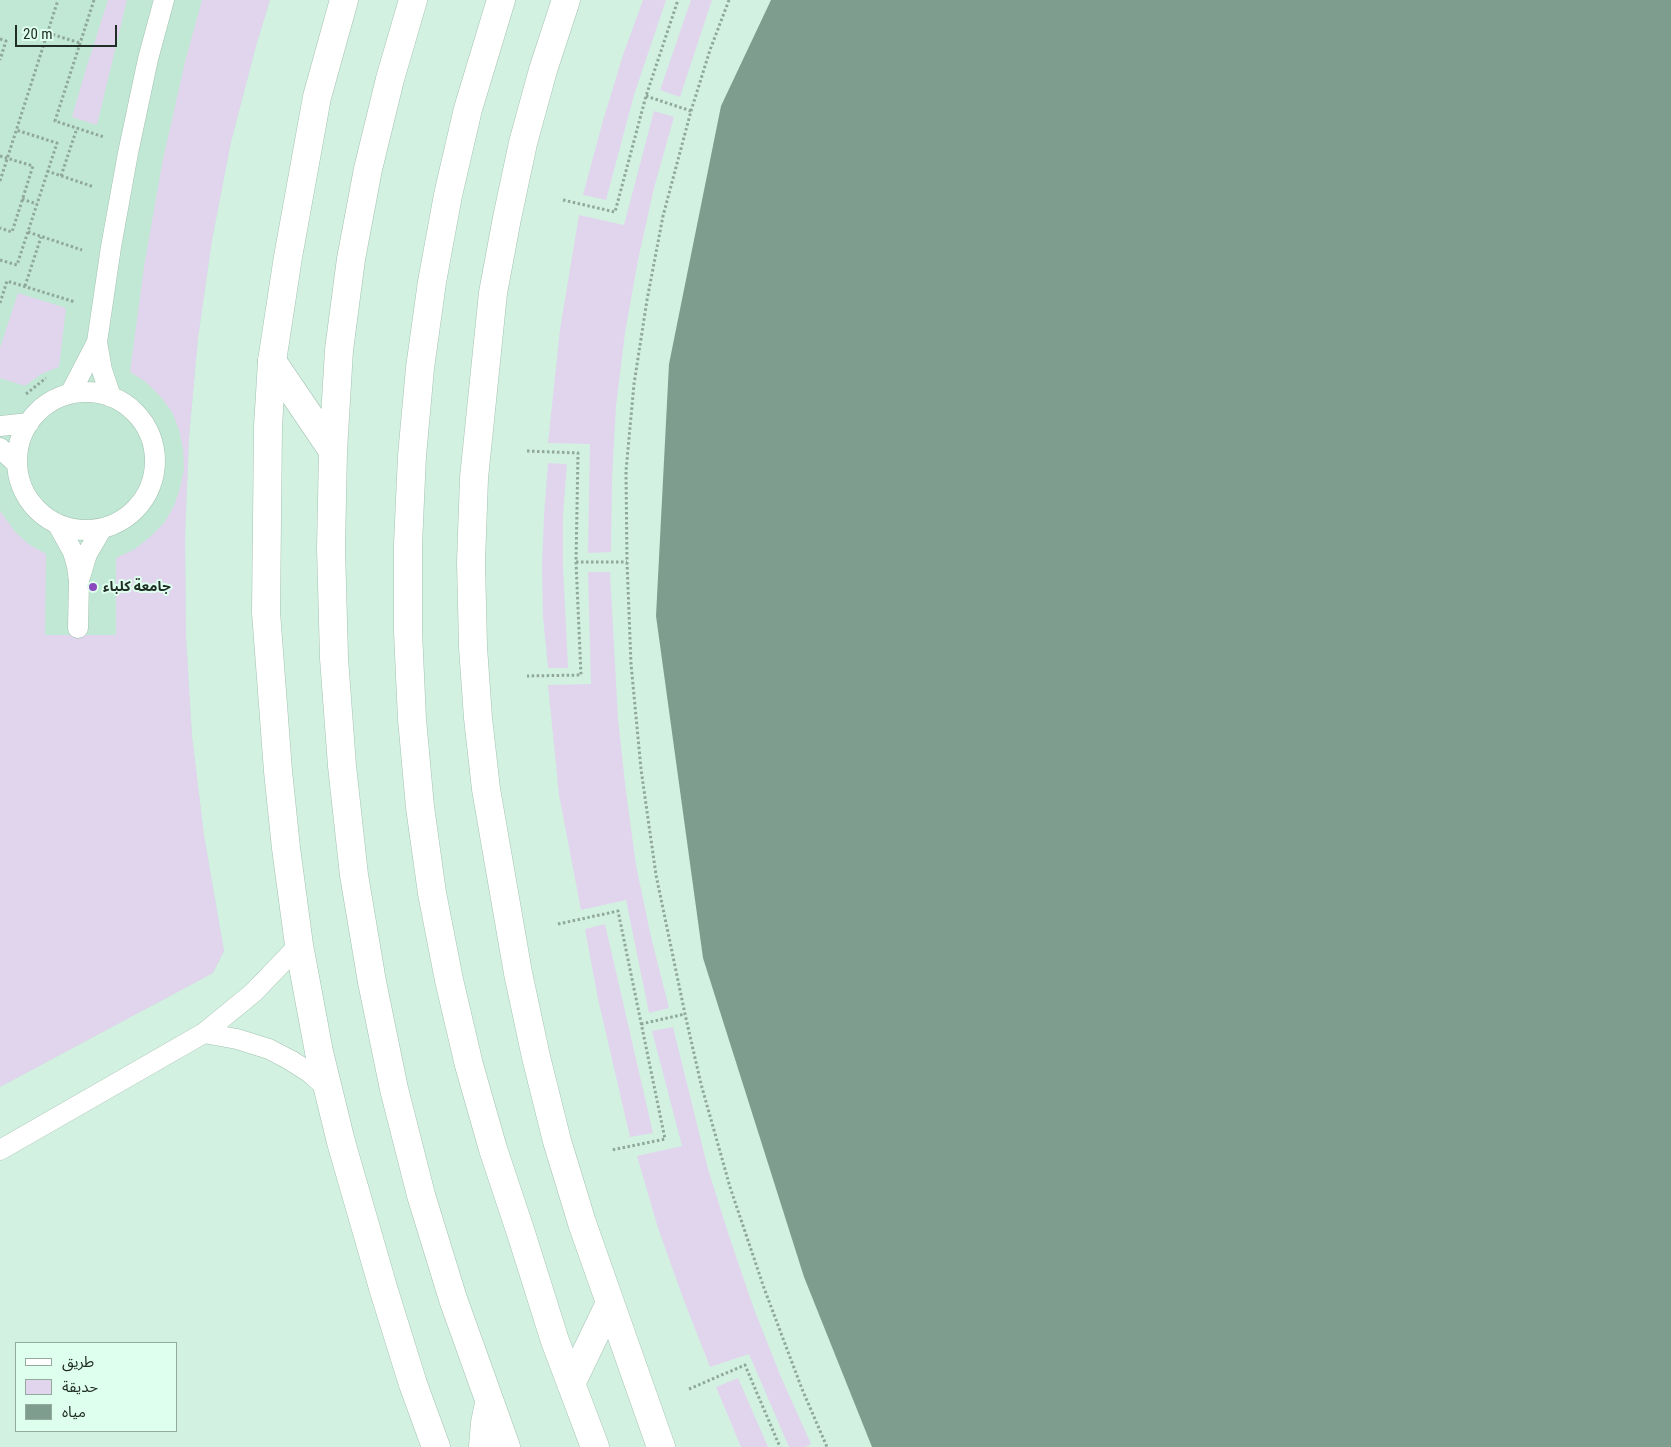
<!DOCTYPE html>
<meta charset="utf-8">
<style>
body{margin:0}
#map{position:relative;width:1671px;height:1447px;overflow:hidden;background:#d2f1e1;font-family:"Roboto Condensed","Noto Sans Arabic",sans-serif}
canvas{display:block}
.legend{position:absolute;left:15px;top:1342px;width:162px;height:90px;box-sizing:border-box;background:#dfffee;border:1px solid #93ab9e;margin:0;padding:6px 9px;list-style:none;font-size:15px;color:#212d27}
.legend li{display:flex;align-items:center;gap:10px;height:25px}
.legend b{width:25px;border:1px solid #93ab9e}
.scale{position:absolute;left:15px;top:25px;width:102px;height:22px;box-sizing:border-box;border:2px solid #212d27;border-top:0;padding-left:6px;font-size:15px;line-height:18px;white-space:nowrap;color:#212d27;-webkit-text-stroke:4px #dfffee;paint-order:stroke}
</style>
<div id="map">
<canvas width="1671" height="1447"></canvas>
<ul class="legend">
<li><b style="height:6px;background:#fff"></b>طريق</li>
<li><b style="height:14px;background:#e1d5ed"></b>حديقة</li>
<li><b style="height:14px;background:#7f9d8e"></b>مياه</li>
</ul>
<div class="scale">20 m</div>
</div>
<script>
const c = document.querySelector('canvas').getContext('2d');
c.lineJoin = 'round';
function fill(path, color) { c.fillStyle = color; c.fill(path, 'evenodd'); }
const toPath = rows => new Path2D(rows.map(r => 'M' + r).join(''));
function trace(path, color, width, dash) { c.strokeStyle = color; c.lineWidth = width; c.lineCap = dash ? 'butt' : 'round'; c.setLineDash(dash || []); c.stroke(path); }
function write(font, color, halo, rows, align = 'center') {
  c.font = font + ' "Roboto Condensed","Noto Sans Arabic",sans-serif'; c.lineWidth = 4; c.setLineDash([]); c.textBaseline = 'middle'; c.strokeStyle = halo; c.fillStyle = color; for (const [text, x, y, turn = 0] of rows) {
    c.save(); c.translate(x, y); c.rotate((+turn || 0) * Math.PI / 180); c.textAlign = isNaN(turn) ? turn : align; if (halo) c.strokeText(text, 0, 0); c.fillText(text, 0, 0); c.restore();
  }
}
const built = toPath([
 [0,0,270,0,256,46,231,142,212,240,198,338,189,438,185,537,186,637,192,736,204,835,224,951,213,973,0,1087]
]);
const green = toPath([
 [108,0,127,0,97,125,72,117,85,72],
 [202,0,270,0,256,46,231,142,212,240,198,338,189,438,185,537,186,637,192,736,204,835,224,951,213,973,0,1087,0,511,16,533,30,545,46,554,45,635,116,635,116,558,135,549,150,537,164,523,174,506,180,488,184,469,183,449,179,430,172,412,160,396,146,382,130,372,144,267,162,164,185,62],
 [643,0,666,0,634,95,606,200,583,195,602,124,623,55],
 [691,0,712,0,680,97,660,90],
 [654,111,674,117,654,188,638,260,625,333,616,406,612,479,611,552,588,553,590,444,548,443,560,329,579,215,624,225],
 [18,293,66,308,59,367,41,374,25,386,0,378,0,348],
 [548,463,567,464,563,515,563,566,568,668,548,668,543,617,542,566,544,515],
 [588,572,610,572,618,719,626,792,636,865,651,937,669,1008,649,1013,626,900,581,910,559,795,548,685,591,684],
 [605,924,653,1133,630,1137,598,999,585,929],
 [673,1027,708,1169,730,1239,754,1309,781,1377,811,1444,805,1447,789,1447,749,1354,710,1367,683,1298,658,1228,637,1156,682,1146,652,1031],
 [738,1378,768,1447,741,1447,716,1387]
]);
const water = toPath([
 [771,0,1671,0,1671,1447,872,1447,804,1277,703,958,656,616,669,364,721,106]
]);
const path = toPath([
 [94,0,55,121,104,137],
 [729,0,710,50,691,111,663,216,647,300,634,384,626,471,627,562,631,664,641,769,656,875,685,1014,701,1084,730,1187,764,1288,802,1389,827,1447],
 [48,33,80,43],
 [0,39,6,41,0,60],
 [646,96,691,111],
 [0,156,33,166,12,232,0,228],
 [47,171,94,187],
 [61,176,77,128],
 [0,181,58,0],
 [22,199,37,204],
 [563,200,615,212,646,96,678,0],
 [28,232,82,250],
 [0,260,17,265,57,143,16,130],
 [25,286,41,237],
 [0,303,7,281,75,302],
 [26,394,46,378],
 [527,451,578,453,576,562,581,675,527,676],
 [576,562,627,562],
 [558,924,618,911,665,1139,612,1150],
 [641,1024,685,1014],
 [689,1389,745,1365,780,1447]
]);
const lane = toPath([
 '17 461a69 69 0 1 1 138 0a69 69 0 1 1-138 0Z',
 [70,394,97,342],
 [111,397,102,370,97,342,111,247,128,153,148,59,164,0],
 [0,426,29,423],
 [0,448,17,464],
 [58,525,73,552,77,566,79,581,78,628],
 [80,577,87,554,101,530],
 [204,1033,237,1039,269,1049,290,1060,309,1072,327,1088],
 [0,1150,204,1033,254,992,299,945]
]);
const secondary = toPath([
 [344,0,317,97,288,257,272,361,268,427,266,612,278,771,286,848,299,945,319,1052,341,1142,384,1291,413,1384,436,1447],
 [566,0,543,70,523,143,507,218,493,293,474,478,471,562,473,647,478,718,486,789,518,973,536,1057,557,1141,582,1223,661,1447]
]);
const highway = toPath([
 [413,0,390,79,368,169,351,259,339,350,333,451,331,548,334,658,342,766,354,875,372,982,394,1089,421,1195,453,1299,506,1447],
 [501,0,468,109,448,195,432,282,420,368,412,456,408,544,408,632,412,719,420,807,432,893,449,980,469,1065,493,1149,521,1233,555,1341,595,1447],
 [272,361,333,451],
 [571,1384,609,1305],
 [483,1447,485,1423,489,1403]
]);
const markers = [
 [93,587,5,"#8b49bd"]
];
const poiNames = [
 ["جامعة كلباء",103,587]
];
fill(built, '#c1e8d4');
fill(green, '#e1d5ed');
fill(water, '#7f9d8e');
trace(lane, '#a3c2b2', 21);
trace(secondary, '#a3c2b2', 29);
trace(highway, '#a3c2b2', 29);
trace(path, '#90a89c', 3, [2.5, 2.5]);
trace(lane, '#fff', 20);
trace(secondary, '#fff', 28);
trace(highway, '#fff', 28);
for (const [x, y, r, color] of markers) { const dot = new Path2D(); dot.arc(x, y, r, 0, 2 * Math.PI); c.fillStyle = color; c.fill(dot); trace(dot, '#dfffee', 2); }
write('bold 14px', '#212d27', '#dfffee', poiNames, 'left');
</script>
